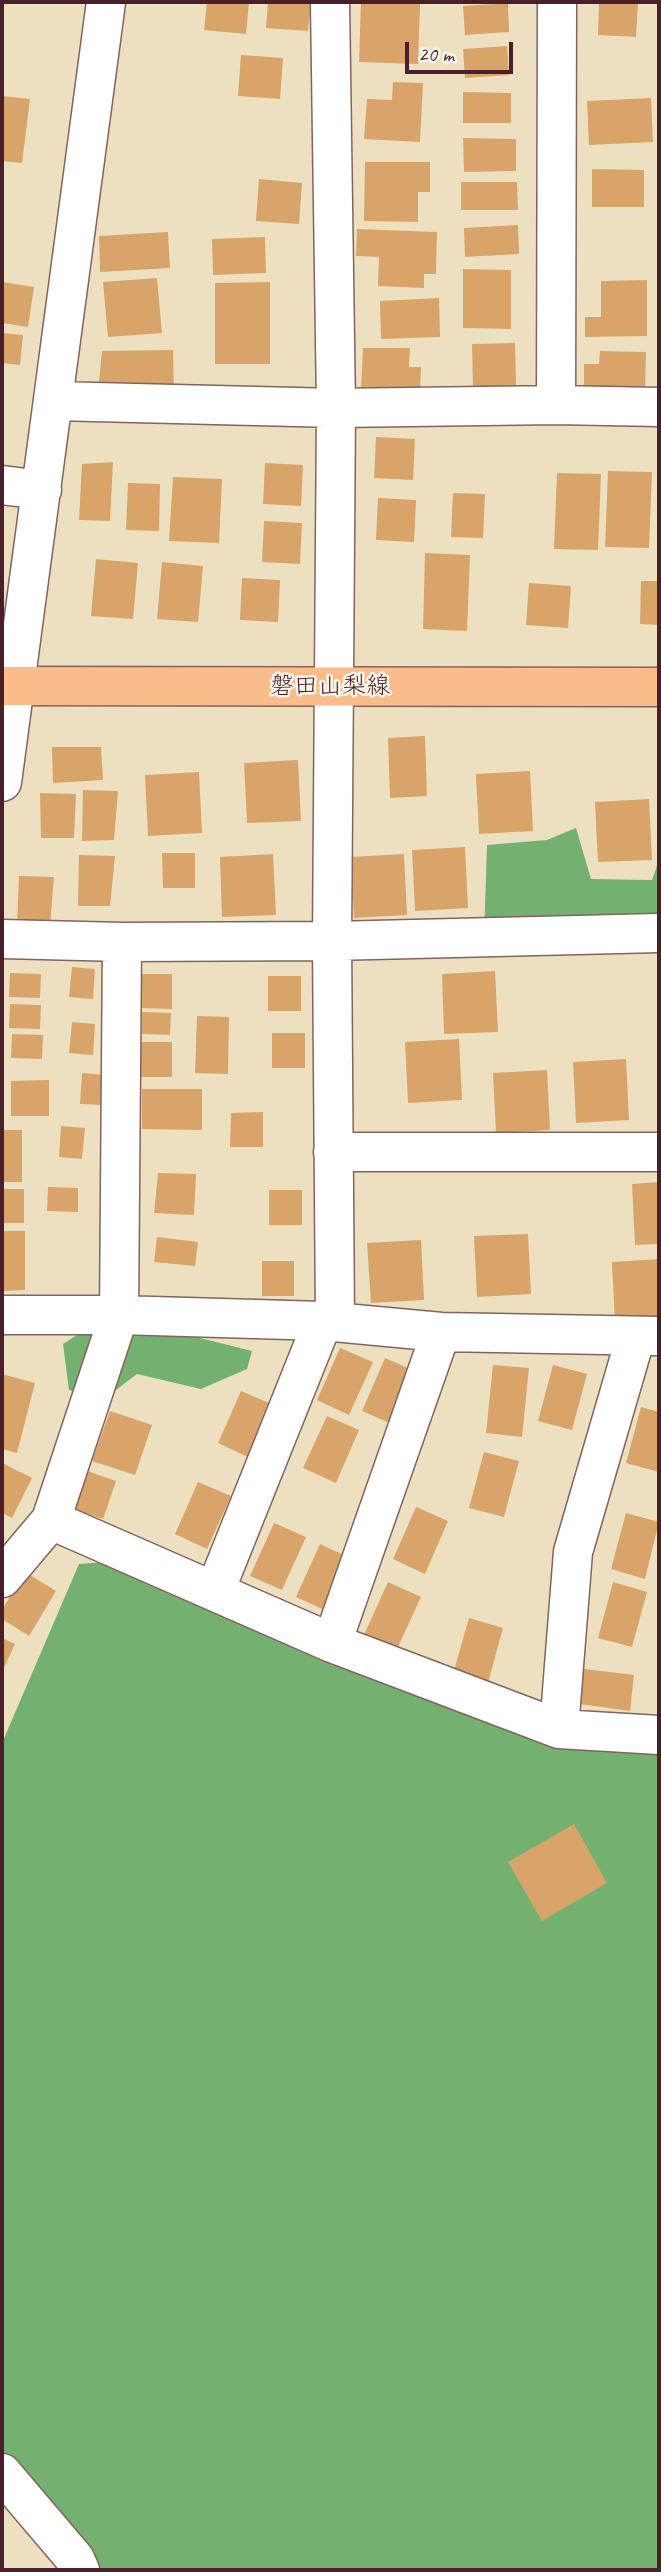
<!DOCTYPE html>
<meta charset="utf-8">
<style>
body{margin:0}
#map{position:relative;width:661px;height:2572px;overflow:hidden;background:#ede0c0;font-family:Caveat,sans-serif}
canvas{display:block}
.frame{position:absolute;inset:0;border:4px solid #4a1f2b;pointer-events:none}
.scale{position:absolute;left:405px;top:42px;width:108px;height:32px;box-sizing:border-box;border:4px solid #4a1f2b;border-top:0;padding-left:9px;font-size:21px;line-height:24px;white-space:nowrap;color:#4a1f2b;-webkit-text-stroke:5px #fbf7ec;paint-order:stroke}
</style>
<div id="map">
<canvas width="661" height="2572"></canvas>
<div class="frame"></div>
<div class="scale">20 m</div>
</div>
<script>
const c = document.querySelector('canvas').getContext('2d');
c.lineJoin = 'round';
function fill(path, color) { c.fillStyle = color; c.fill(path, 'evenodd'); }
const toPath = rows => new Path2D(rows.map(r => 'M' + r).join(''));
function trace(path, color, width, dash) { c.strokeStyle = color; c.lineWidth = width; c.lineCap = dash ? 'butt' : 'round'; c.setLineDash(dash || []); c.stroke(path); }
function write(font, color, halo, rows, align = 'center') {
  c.font = font + ' Caveat,"Klee One",sans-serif'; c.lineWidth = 5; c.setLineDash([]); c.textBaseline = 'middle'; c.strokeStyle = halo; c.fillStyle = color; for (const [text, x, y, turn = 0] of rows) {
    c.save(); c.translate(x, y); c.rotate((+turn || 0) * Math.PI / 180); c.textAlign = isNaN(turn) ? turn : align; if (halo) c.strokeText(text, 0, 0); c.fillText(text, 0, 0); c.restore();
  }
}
const forest = toPath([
 [576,828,591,879,652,880,659,860,659,933,484,938,487,845,547,840],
 [94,1324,168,1330,252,1351,247,1369,201,1389,137,1374,104,1399,69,1390,63,1344],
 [141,1559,332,1643,659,1735,659,2570,63,2570,2,2488,2,1743,79,1564]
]);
const building = toPath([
 [207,2,249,2,246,34,204,30],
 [268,2,311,2,308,31,266,28],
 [361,2,420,4,418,64,359,62],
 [599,2,638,2,636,37,598,35],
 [508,3,509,32,465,35,463,6],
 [507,46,509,75,465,78,463,49],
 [241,55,283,58,280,99,238,96],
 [393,82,423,83,420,142,364,139,367,99,392,100],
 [463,92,511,93,511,123,463,123],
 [2,96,30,99,22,163,2,161],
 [651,98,653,142,589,145,587,101],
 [463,138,516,139,516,171,464,172],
 [365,162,430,162,430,192,418,192,418,222,364,221],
 [592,169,644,170,644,207,592,207],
 [259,179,302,183,299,224,256,221],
 [461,182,517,182,518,210,461,210],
 [518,225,519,254,465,257,464,228],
 [357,229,437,232,436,274,424,274,424,288,378,286,379,257,356,256],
 [168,232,170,268,100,272,99,236],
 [265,237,266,273,213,275,212,239],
 [463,269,511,270,511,329,463,328],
 [157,278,162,333,108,337,103,282],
 [647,280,647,336,585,337,585,317,601,317,601,281],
 [2,282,34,287,28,327,2,323],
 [270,282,270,364,215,364,215,283],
 [439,298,440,337,381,339,380,301],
 [2,333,23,335,20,365,2,363],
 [515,343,516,386,473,386,472,344],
 [363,348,410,348,409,367,421,367,420,392,361,391],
 [173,350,174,394,98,393,102,351],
 [600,351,646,352,645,393,584,392,584,364,599,364],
 [376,437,415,439,413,480,374,478],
 [113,462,110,521,79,520,82,464],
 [265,463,303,465,301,506,263,504],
 [608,471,652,472,649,548,605,547],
 [557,473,601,474,598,550,554,549],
 [173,477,222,479,219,543,169,541],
 [128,483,160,484,159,531,126,530],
 [453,493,485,494,483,538,451,537],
 [378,498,416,500,414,542,376,540],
 [264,521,302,523,300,564,262,562],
 [425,553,470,555,467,631,423,629],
 [96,559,138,563,133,619,91,616],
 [162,562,203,566,198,622,157,619],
 [242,578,280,580,278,622,240,620],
 [641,581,659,581,659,625,640,624],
 [529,583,571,586,568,628,526,625],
 [425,736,427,796,390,798,388,738],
 [52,747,101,747,103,780,53,783],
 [298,760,301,821,247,823,244,763],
 [530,771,533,831,479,834,476,774],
 [199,772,202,833,148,836,145,775],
 [83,790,118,791,114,840,82,841],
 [40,793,76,794,74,838,41,838],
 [649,799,652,860,598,862,595,802],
 [465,847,468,908,415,911,412,850],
 [162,853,195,853,195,888,163,888],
 [273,854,276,915,222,917,220,857],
 [404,854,407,915,354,918,351,857],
 [79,855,115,856,110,906,78,906],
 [19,876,54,877,50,926,17,926],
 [72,967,95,969,93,999,69,997],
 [495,971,498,1032,444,1034,442,974],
 [10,973,41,974,40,998,9,997],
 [140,974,172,974,172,1009,140,1008],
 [268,976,301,976,301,1011,268,1011],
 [10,1004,41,1005,40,1029,9,1028],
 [142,1012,171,1013,170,1035,142,1034],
 [197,1016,229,1017,228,1074,195,1073],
 [72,1022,95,1024,93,1055,69,1053],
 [272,1033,305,1033,305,1068,272,1068],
 [12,1034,43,1035,42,1059,11,1058],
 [459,1039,462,1100,408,1103,405,1042],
 [139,1042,172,1042,172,1077,139,1077],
 [626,1059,629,1120,576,1123,573,1062],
 [547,1070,550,1130,496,1133,493,1073],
 [82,1073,105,1075,103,1105,80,1104],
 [49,1080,49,1116,11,1116,11,1081],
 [142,1089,202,1089,202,1130,142,1129],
 [263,1112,263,1147,230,1147,231,1113],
 [61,1126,85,1128,82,1159,59,1157],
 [2,1130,22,1130,22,1182,2,1182],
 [158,1173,196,1174,194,1215,154,1213],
 [659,1182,659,1244,635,1245,632,1184],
 [48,1187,78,1188,78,1212,47,1211],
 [2,1189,24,1189,24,1223,2,1223],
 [269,1190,302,1190,302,1225,269,1225],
 [2,1231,25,1231,25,1290,2,1291],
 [528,1234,531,1294,477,1297,474,1236],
 [157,1237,198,1242,195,1266,154,1262],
 [421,1240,424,1300,371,1303,367,1243],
 [659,1259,659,1320,615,1323,612,1262],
 [262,1261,294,1261,294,1296,262,1296],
 [340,1348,373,1362,349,1415,317,1400],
 [385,1358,417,1372,394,1425,362,1411],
 [493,1365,529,1368,522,1437,486,1433],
 [553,1365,587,1374,572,1430,538,1421],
 [2,1374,35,1383,17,1453,2,1449],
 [241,1391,274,1405,250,1458,218,1443],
 [641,1407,659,1412,659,1472,626,1463],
 [110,1411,152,1425,135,1475,92,1461],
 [327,1416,359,1430,336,1483,303,1468],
 [484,1452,519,1461,504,1517,469,1508],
 [4,1464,32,1478,12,1518,2,1513,2,1469],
 [79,1468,116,1481,103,1519,65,1506],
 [198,1482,231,1496,207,1549,175,1534],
 [416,1507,448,1521,425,1574,393,1559],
 [626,1513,659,1522,645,1579,611,1569],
 [274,1523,306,1537,282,1590,250,1576],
 [320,1544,352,1559,329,1612,296,1597],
 [25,1572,56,1591,29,1636,2,1619,2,1610],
 [388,1582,421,1597,397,1649,364,1635],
 [613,1582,647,1592,632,1647,598,1638],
 [469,1618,503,1628,488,1683,453,1674],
 [2,1638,15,1644,2,1672],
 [577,1668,634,1675,630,1711,573,1703],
 [574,1824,607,1883,542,1921,508,1862]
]);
const minor = toPath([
 [330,2,336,408,332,941,335,1321],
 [54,401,336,408,556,405,659,407],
 [556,405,557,2],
 [2,485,42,490],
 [2,782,106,2],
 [2,939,122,942,332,941,659,933],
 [333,1152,659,1152],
 [2,1315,119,1315,323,1321,441,1332,659,1336],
 [51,1520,332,1643,559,1729,659,1735],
 [2,1578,51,1520,119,1315,122,942],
 [215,1591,323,1321],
 [332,1643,441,1332],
 [559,1729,573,1552,636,1336],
 [2,2473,75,2559,80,2570]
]);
const major = toPath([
 [2,686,659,687]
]);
const streetNames = [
 ["磐田山梨線",330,687]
];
fill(forest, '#74b171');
fill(building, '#d9a46a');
trace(minor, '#83635f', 41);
trace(major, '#83635f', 41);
trace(minor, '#fff', 38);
trace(major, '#f9bc8a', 38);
write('24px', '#4a1f2b', '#fbf7ec', streetNames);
</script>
